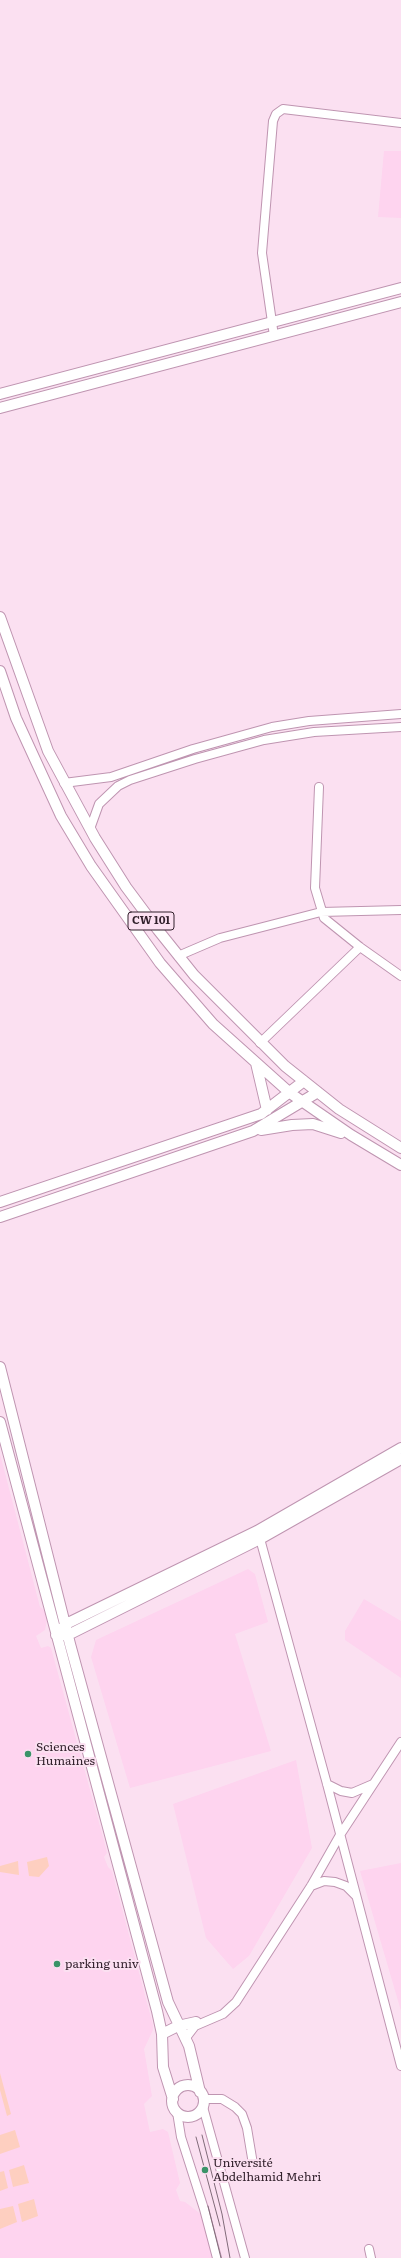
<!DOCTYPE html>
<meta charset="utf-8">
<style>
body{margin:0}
canvas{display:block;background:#fbe0f1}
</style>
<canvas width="401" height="2258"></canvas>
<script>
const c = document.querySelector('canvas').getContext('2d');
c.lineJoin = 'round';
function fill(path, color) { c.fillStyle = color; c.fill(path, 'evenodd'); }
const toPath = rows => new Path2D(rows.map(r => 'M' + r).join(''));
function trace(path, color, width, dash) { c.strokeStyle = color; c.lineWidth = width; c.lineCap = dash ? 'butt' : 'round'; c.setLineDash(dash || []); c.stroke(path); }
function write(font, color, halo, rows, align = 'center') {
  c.font = font + ' Literata,serif'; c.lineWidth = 4; c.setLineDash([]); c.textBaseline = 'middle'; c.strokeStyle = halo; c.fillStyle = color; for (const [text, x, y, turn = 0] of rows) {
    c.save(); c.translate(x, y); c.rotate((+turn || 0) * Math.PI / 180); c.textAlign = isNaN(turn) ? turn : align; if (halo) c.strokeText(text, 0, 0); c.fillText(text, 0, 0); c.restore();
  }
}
const built = toPath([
 [384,151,401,151,401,218,378,217],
 [0,1454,40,1607,45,1611,47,1619,45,1630,36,1636,41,1648,48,1646,51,1648,106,1848,107,1853,104,1857,108,1867,112,1871,153,2025,153,2030,144,2049,152,2096,144,2104,150,2132,163,2129,168,2132,180,2183,176,2190,180,2201,185,2202,202,2215,214,2258,0,2258],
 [248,1569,255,1574,268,1622,235,1634,271,1751,130,1788,91,1657,96,1640],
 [364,1599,401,1621,401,1678,345,1640,345,1631],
 [296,1760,312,1848,249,1956,233,1969,206,1938,173,1804],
 [401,1863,401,2011,360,1871]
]);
const green = toPath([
 [47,1857,49,1866,39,1877,29,1876,27,1862],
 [18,1861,19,1875,0,1872,0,1866],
 [0,2073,11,2114,7,2116,0,2090],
 [15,2130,20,2147,0,2154,0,2135],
 [24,2165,29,2183,13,2187,9,2170],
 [4,2171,8,2188,0,2191,0,2172],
 [34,2199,38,2216,22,2222,18,2204],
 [13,2206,17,2222,0,2229,0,2209]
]);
const minor = toPath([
 [274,336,262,253,273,121,276,114,283,109,401,123],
 [64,783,111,777,193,749,272,727,309,721,401,714],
 [319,787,315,888,324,918,360,947,401,976],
 [90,829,99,804,118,786,130,780,195,759,264,740,314,732,401,727],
 [178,956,220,938,321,912,401,910],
 [260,1043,360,947],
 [259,1535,327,1784,401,2066],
 [327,1784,341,1791,352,1793,373,1784],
 [311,1886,324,1881,335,1882,346,1886,356,1896],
 [185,2039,195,2026,223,2014,236,2002,311,1886,340,1835,401,1742],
 [204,2099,222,2099,235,2107,242,2114,247,2128,253,2164],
 [203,2107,245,2258],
 [177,2112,181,2137,204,2209,217,2258],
 [369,2249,371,2258]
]);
const major = toPath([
 [0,394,401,288],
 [0,408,401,302],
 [0,617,48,751,95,838,126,887,158,930,194,975,285,1066,339,1109,401,1148],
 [0,671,16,718,61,816,91,866,160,963,213,1024,290,1093,351,1135,401,1165],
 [256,1063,267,1110],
 [261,1130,292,1125,313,1124,341,1133],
 [0,1202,261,1114,304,1081],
 [0,1217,253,1131,318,1092],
 [0,1367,70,1644,168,2002,189,2046,200,2092],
 [0,1422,157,2011,162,2034,163,2067,173,2099],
 [401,1448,257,1531,66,1624,56,1635,68,1635,260,1539,401,1459],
 [162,2034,178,2026,196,2022],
 '172 2101a16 16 0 1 1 32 0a16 16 0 1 1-32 0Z'
]);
const tram = toPath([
 [202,2135,222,2214,230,2258],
 [196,2137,220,2226],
 [208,2206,221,2258]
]);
const markers = [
 [28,1754,4,"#3a9368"],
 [57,1964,4,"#3a9368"],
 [205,2170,4,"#3a9368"]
];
const shields = [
 [151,921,46]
];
const shieldNames = [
 ["CW 101",151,921]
];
const poiNames = [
 ["Sciences",36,1747],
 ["Humaines",36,1761],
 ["parking univ",65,1964],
 ["Université",213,2163],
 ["Abdelhamid Mehri",213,2177]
];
fill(built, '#fed4ef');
fill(green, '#fecfc0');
trace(minor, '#bf95b1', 10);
trace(major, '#bf95b1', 12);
trace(minor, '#fff', 8);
trace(major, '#fff', 10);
trace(tram, '#806b79', 1);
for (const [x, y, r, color] of markers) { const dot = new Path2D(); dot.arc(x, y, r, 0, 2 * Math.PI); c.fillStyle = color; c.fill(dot); trace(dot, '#fbe0f1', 1.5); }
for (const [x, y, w] of shields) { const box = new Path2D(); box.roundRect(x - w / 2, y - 9, w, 18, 3); c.fillStyle = '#fbe0f1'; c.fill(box); trace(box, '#301f2a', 1); }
write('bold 11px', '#301f2a', null, shieldNames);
write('12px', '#301f2a', '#fbe0f1', poiNames, 'left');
</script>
